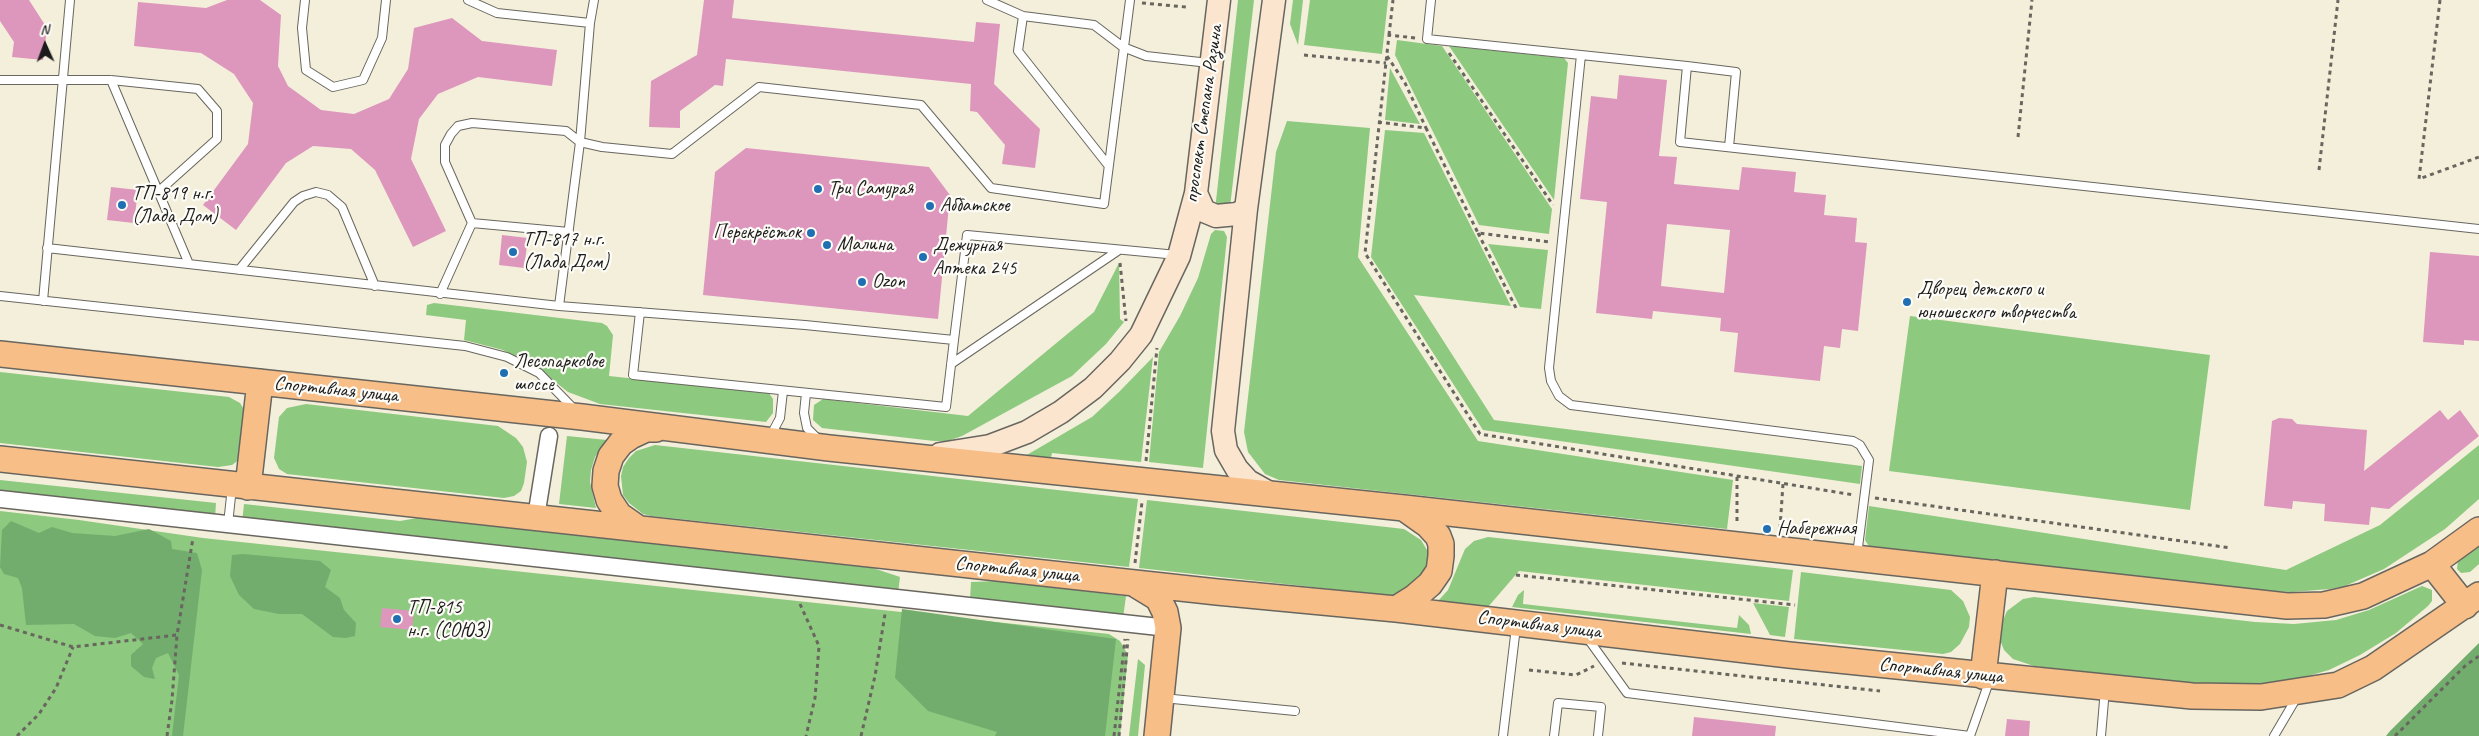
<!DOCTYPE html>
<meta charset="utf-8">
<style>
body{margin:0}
#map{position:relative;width:2479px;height:736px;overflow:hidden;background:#f4efdb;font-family:Caveat,sans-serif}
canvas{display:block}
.north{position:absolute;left:20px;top:20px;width:50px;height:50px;-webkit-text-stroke:4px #fdfcf7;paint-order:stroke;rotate:358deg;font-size:14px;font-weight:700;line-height:20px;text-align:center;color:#1c1c1c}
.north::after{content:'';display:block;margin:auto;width:18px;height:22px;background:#1c1c1c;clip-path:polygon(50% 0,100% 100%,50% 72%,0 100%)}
</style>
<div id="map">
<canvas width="2479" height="736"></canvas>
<div class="north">N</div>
</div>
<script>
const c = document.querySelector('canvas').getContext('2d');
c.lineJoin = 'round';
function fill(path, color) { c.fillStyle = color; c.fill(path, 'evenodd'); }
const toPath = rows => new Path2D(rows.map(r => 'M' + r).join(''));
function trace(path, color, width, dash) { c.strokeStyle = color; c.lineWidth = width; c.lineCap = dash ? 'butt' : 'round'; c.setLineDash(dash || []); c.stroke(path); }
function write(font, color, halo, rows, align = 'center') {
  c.font = font + ' Caveat,sans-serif'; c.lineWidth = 4.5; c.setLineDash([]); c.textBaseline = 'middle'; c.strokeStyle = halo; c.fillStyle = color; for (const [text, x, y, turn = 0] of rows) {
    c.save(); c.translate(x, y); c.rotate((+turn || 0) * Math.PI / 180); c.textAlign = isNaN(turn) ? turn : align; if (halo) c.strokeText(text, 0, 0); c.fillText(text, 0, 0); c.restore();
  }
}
const green = toPath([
 [1238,0,1254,0,1230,207,1216,206,1216,201],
 [1293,0,1303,0,1298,45,1290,24],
 [1310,0,1388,0,1382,54,1304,45],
 [1397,40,1442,46,1552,209,1549,234,1479,225,1395,55],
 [1449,46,1564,58,1568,63,1554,200],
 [1390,68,1420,124,1385,120],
 [1287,121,1370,128,1358,257,1478,441,1733,480,1727,529,1279,480,1265,474,1248,452,1244,432,1276,152],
 [1385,130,1424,133,1511,306,1414,295,1494,420,1862,466,1860,484,1483,430,1371,257],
 [1215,230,1224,231,1227,237,1203,468,1149,462,1159,352,1180,316,1198,278,1211,234],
 [1488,244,1548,250,1541,309,1520,307],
 [1119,263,1120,319,1124,322,1106,344,1072,376,962,436,948,441,934,441,822,428,813,420,814,405,823,399,968,416,1094,312],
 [434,303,602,323,607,326,613,335,609,376,769,393,773,399,773,413,766,422,600,404,568,392,539,369,503,350,464,340,466,320,426,315,427,305],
 [1910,316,2210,355,2190,510,1889,471],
 [1153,357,1141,462,1052,453,1051,458,1025,456,1092,417,1119,392],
 [0,372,229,397,240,403,247,414,240,459,232,465,218,467,0,443],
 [306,404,498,426,516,438,523,447,527,462,524,483,521,491,514,496,504,498,287,474,279,469,274,458,279,417,287,408],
 [567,436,607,440,595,457,591,470,590,482,596,508,559,504],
 [655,445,1138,499,1129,567,651,516,643,514,629,503,623,495,621,476,623,467,629,458,636,451],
 [2479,445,2479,499,2445,529,2384,569,2345,586,2330,589,2292,592,2266,591,1870,548,1865,540,1869,506,2286,570,2380,525],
 [0,480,216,503,215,518,0,494],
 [1147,500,1404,529,1421,540,1427,550,1429,559,1425,576,1396,595,1385,595,1139,568],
 [244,504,400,521,417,518,873,568,900,577,898,593,242,523],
 [0,511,79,520,203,538,1109,634,1120,641,1128,655,1120,736,0,736],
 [1488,537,1793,570,1789,601,1519,571,1488,607,1438,601,1448,590,1465,549,1474,541],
 [2479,542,2479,564,2470,572,2461,573,2457,569,2458,560],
 [1801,572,1951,590,1963,601,1970,617,1969,627,1960,644,1951,652,1943,654,1794,639],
 [997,581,1126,596,1123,618,970,600,971,582],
 [2422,586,2432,590,2432,601,2428,606,2396,633,2360,655,2329,670,2294,680,2257,685,2205,684,2134,678,2034,666,2013,659,2004,650,2000,640,1999,629,2007,611,2023,599,2034,597,2255,622,2294,624,2336,620,2369,610],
 [1524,590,1523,604,1737,628,1739,615,1749,625,1751,634,1512,607,1518,595],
 [1753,603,1789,607,1785,637,1770,635],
 [1138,659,1145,665,1138,736,1129,736]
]);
const forest = toPath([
 [11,521,39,533,52,527,72,533,115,536,149,529,171,541,172,549,197,553,202,570,183,736,172,736,179,675,168,653,156,658,152,668,155,679,144,677,131,666,131,655,143,644,131,633,115,638,95,636,74,624,26,625,22,588,18,578,4,574,0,567,2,530],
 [243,554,320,561,331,570,325,587,340,598,344,610,356,623,355,636,346,638,333,637,302,614,279,614,254,609,239,595,230,576,232,555],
 [902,609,1116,639,1105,736,995,736,997,732,928,711,895,678],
 [2479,643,2479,736,2386,736,2390,731]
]);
const building = toPath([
 [0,0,29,0,47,28,43,60,12,57,14,42,0,21],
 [227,0,260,0,281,15,278,66,288,86,321,110,354,114,389,99,408,69,414,28,452,18,482,41,557,50,552,86,478,77,438,94,419,119,411,159,446,231,413,247,375,170,351,149,313,146,286,163,236,230,203,205,248,144,253,103,234,74,201,53,134,46,138,2,206,8],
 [704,0,734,0,732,18,974,42,976,22,1000,24,994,84,1040,129,1035,168,1002,164,1005,145,977,112,970,111,971,84,726,59,723,86,715,85,680,111,680,128,649,127,651,81,697,55],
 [1619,75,1667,80,1659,156,1677,157,1674,184,1739,190,1742,167,1796,172,1794,192,1826,195,1824,215,1857,218,1855,242,1867,243,1858,331,1842,329,1840,348,1824,346,1820,381,1734,372,1738,333,1720,331,1721,318,1653,311,1652,319,1596,313,1607,202,1580,199,1591,96,1617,99],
 [1667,224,1730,230,1724,293,1661,286],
 [746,148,929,167,950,195,938,319,703,295,715,172],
 [111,187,138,190,134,223,107,220],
 [502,235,528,238,524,268,499,265],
 [2430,252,2479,256,2479,341,2464,340,2464,345,2423,342],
 [2440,410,2448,420,2460,410,2479,436,2389,509,2371,507,2369,525,2324,521,2325,504,2293,501,2292,509,2264,506,2272,421,2279,418,2292,419,2297,424,2367,430,2364,471],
 [382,608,414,611,412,630,380,627],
 [1694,717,1776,726,1775,736,1692,736],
 [2007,719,2030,721,2029,736,2005,736]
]);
const path = toPath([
 [2440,0,2419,179,2479,157],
 [1142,3,1186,7],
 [1389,35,1393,0],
 [1415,38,1389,35,1365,253,1480,434,1854,495],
 [1449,53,1553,205],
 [1304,55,1386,63],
 [1387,56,1405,83,1426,128],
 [1378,122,1426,128,1478,233,1549,242],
 [2018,137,2032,0],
 [2319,170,2338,0],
 [1478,233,1516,308],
 [1120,263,1126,321],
 [1146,461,1157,348],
 [1737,477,1737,524],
 [1875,498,2231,548],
 [1780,528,1783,484],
 [1135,563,1142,502],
 [1516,575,1795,605],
 [800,604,819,646,815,698,806,736],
 [0,625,73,647,177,635,193,538],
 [1622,663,1880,691],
 [1529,670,1576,675,1594,666],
 [17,736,39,714,56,688,73,647],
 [167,736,172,700,177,635],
 [861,736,875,676,885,614],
 [1114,736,1125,639],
 [1119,736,1128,639],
 [2395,736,2466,665,2479,656]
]);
const service = toPath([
 [305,0,302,28,306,70,333,87,363,80,382,38,386,0],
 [468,0,497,13,590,23],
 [594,0,590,23,580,142,602,147,672,154,759,87,921,105,991,188,1104,204,1130,0],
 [987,0,1023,16,1094,25,1123,47,1146,56,1209,63],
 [1431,0,1427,39,1581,55,1549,368,1551,381,1559,396,1571,405,1853,441,1860,445,1869,460,1857,555],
 [1023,16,1018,51,1108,165],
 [1581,55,1687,66,1680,142,2479,229],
 [1687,66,1736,72,1729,147],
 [0,80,111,80,198,89,217,111,217,139,159,191],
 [111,80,189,264],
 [472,223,569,232],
 [47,248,559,306,805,325,954,340,967,235,1177,255],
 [239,270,294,202,303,196,316,192,328,195,342,207,375,286],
 [440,294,472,223,445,162,445,145,451,134,458,126,472,123,566,131,580,142,559,306],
 [0,296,465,346,507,357,539,373,575,410],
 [43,301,70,0],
 [640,312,633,375,946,407,954,340],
 [951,364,1119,250],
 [806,393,804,413,807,428,818,439],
 [768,433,773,431,780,418,783,391],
 [228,524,232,487],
 [1586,636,1627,693,1970,736,1990,679],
 [1163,698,1295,711],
 [1503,736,1516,627],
 [1554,736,1558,703,1601,707,1598,736],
 [2101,736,2105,689],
 [2274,736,2297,697]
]);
const minor = toPath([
 [0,499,1168,628],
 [536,517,549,436]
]);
const secondary = toPath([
 [1196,193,1204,211,1216,216,1237,214,1246,209],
 [940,454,990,446,1027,432,1061,412,1093,388,1120,361,1141,335,1179,256,1196,193,1219,0],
 [1273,495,1248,481,1237,469,1226,450,1223,431,1246,209,1274,0]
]);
const primary = toPath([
 [0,354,582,417,829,448,1404,508,1428,525,1438,536,1441,544,1441,556,1439,571,1430,584,1415,597,1396,609],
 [0,459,1217,592,1396,609,1789,655,2192,696,2261,697,2338,685,2373,668,2479,595],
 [248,487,260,382],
 [1404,508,2287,606,2324,605,2363,596,2432,564,2479,530],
 [639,529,619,515,609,500,605,486,606,471,611,456,621,443,631,436,646,429,656,429],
 [2432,564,2465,606],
 [1135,584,1158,598,1165,612,1168,628,1157,736],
 [1983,676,1995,573]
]);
const markers = [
 [818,189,5,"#1f6fb2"],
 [122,205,5,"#1f6fb2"],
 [930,206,5,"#1f6fb2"],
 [811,233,5,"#1f6fb2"],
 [827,245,5,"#1f6fb2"],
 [513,252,5,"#1f6fb2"],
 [923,257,5,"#1f6fb2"],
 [862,282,5,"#1f6fb2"],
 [1907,302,5,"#1f6fb2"],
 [504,373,5,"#1f6fb2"],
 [1767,529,5,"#1f6fb2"],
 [397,619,5,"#1f6fb2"]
];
const streetNames = [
 ["проспект Степана Разина",1204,114,-82],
 ["Спортивная улица",336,390,6],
 ["Спортивная улица",1017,570,6],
 ["Спортивная улица",1539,625,7],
 ["Спортивная улица",1941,671,6]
];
const poiNames = [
 ["Три Самурая",828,189],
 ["ТП-819 н.г.",132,194],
 ["(Лада Дом)",132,217],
 ["Аббатское",940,206],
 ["Перекрёсток",801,233,"right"],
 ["ТП-817 н.г.",523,240],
 ["(Лада Дом)",523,263],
 ["Малина",837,245],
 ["Дежурная",933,246],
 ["Аптека 245",933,269],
 ["Ozon",872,282],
 ["Дворец детского и",1917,290],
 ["юношеского творчества",1917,313],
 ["Лесопарковое",514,362],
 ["шоссе",514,385],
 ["Набережная",1777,529],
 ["ТП-815",407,608],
 ["н.г. (СОЮЗ)",407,631]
];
fill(green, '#8dc97f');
fill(forest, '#72ad6e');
fill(building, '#dd97bc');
trace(service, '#68665f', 10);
trace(minor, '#68665f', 19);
trace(secondary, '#68665f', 25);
trace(primary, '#68665f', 28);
trace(path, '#68665f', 3, [4, 4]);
trace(service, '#fff', 8);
trace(minor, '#fff', 16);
trace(secondary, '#fce5cf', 22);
trace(primary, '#f7be88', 25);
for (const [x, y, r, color] of markers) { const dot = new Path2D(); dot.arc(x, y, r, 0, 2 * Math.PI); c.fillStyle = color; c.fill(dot); trace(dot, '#fdfcf7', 2); }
write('20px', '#1c1c1c', '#fdfcf7', streetNames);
write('20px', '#1c1c1c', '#fdfcf7', poiNames, 'left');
</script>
